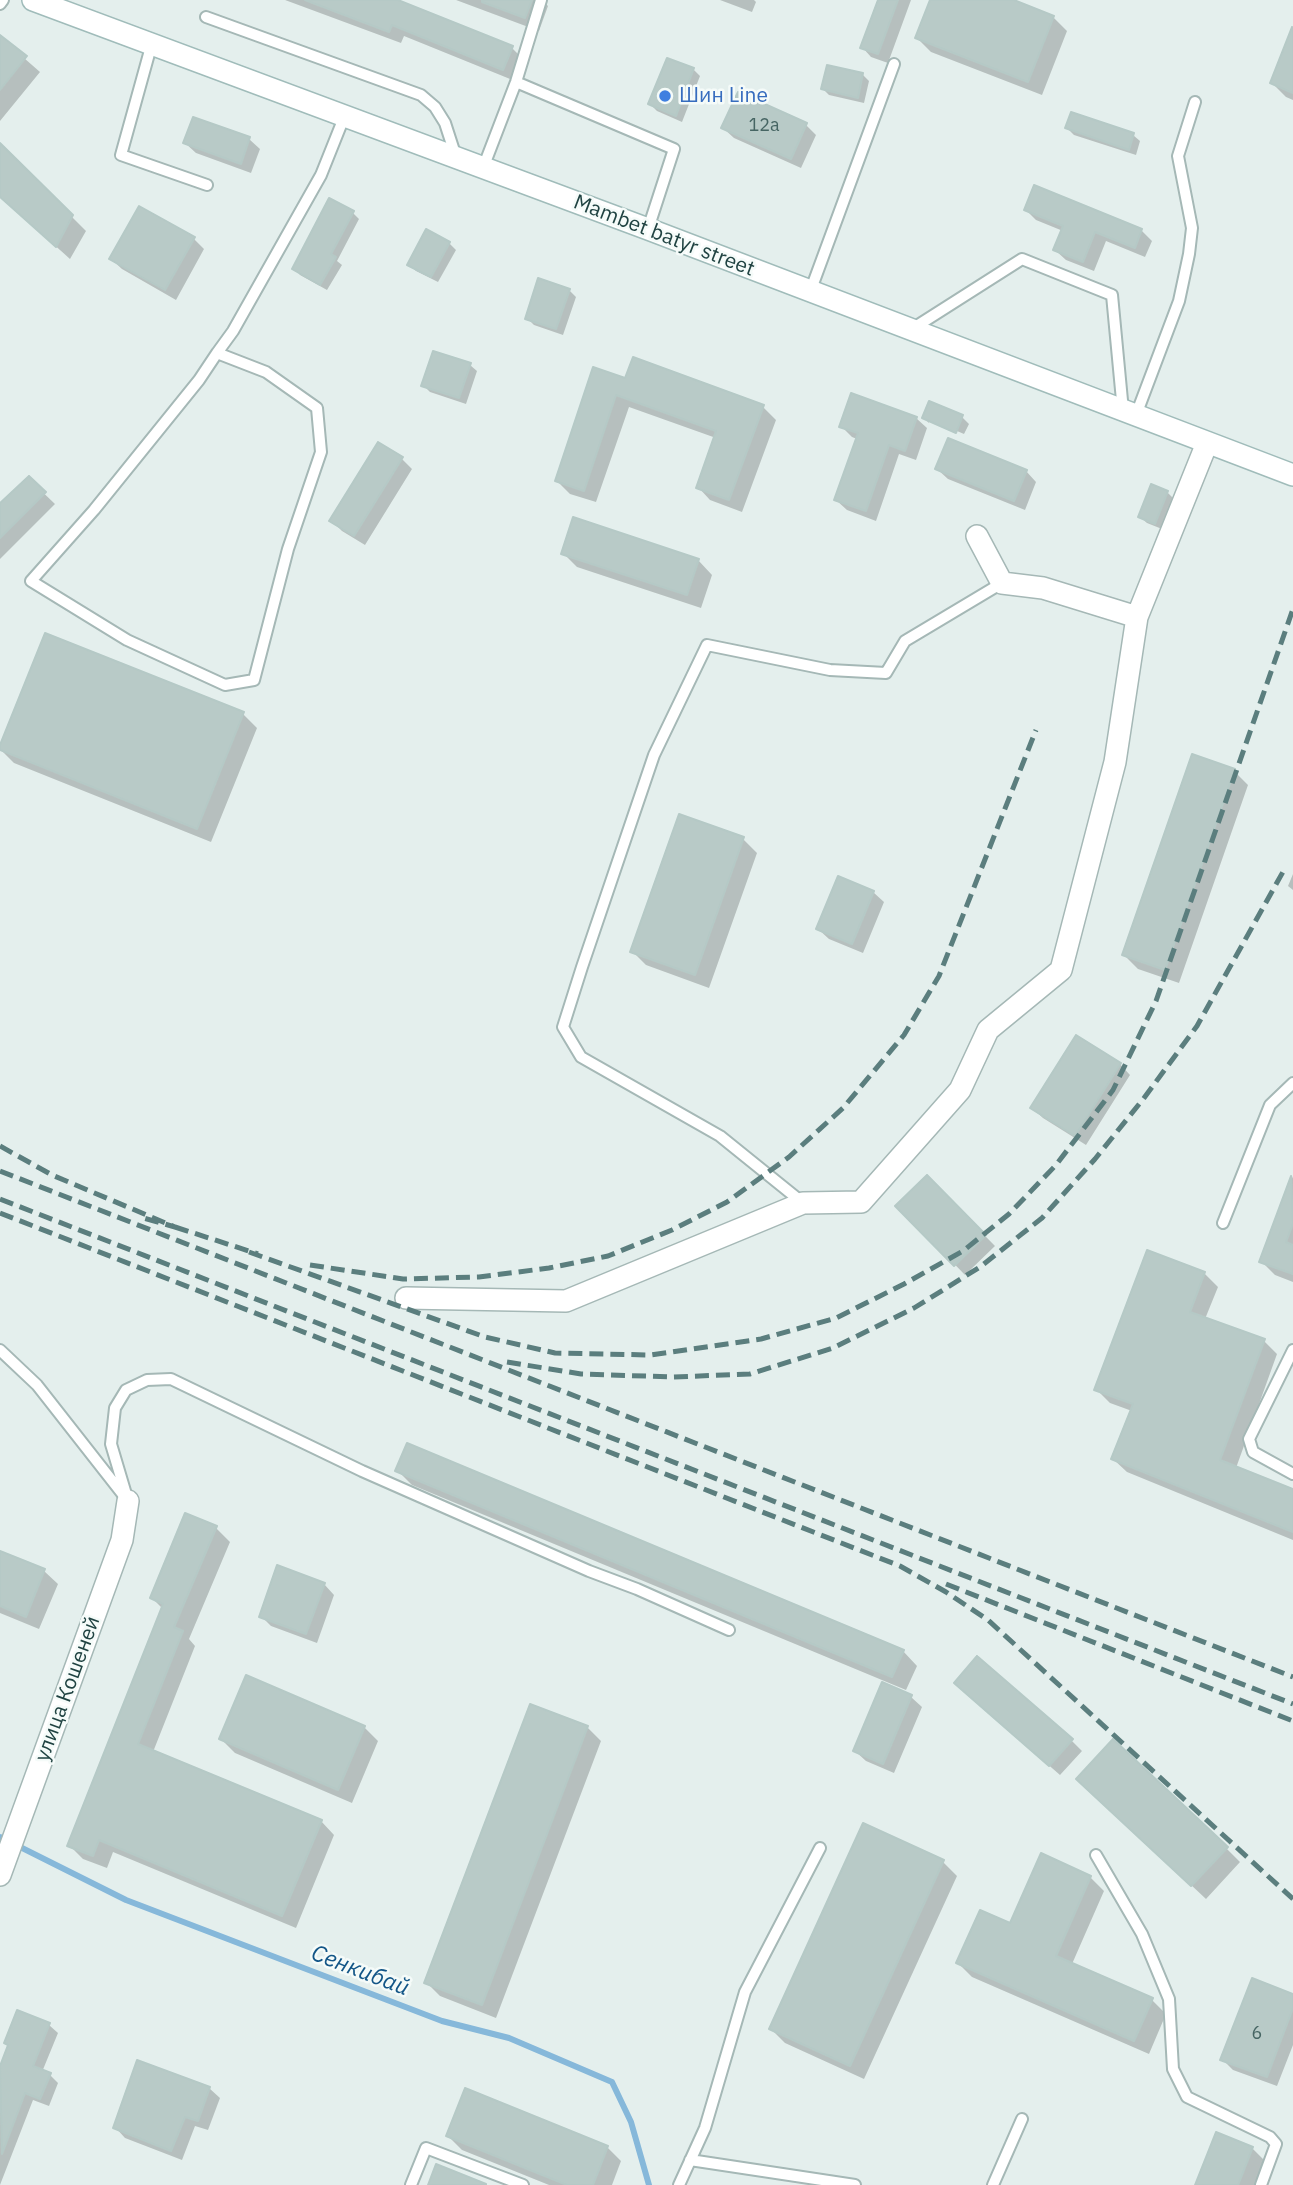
<!DOCTYPE html>
<meta charset="utf-8">
<style>
body{margin:0}
canvas{display:block;background:#e4efed}
</style>
<canvas width="1293" height="2185"></canvas>
<script>
const c = document.querySelector('canvas').getContext('2d');
c.lineJoin = 'round';
function fill(path, color) { c.fillStyle = color; c.fill(path, 'evenodd'); }
const toPath = rows => new Path2D(rows.map(r => 'M' + r).join(''));
function trace(path, color, width, dash) { c.strokeStyle = color; c.lineWidth = width; c.lineCap = dash ? 'butt' : 'round'; c.setLineDash(dash || []); c.stroke(path); }
function write(font, color, halo, rows, align = 'center') {
  c.font = font + ' "IBM Plex Sans",sans-serif'; c.lineWidth = 5; c.setLineDash([]); c.textBaseline = 'middle'; c.strokeStyle = halo; c.fillStyle = color; for (const [text, x, y, turn = 0] of rows) {
    c.save(); c.translate(x, y); c.rotate((+turn || 0) * Math.PI / 180); c.textAlign = isNaN(turn) ? turn : align; if (halo) c.strokeText(text, 0, 0); c.fillText(text, 0, 0); c.restore();
  }
}
const shadow = toPath([
 [285,0,394,0,512,48,524,60,515,81,404,36,401,43],
 [456,0,542,0,548,6,539,31],
 [720,0,754,0,756,2,752,12],
 [880,0,911,0,888,63,871,57,862,47],
 [932,0,1009,0,1053,17,1067,31,1042,95,931,52,917,38],
 [1293,30,1293,100,1286,97,1272,83],
 [0,37,40,72,0,121],
 [693,69,700,76,682,122,657,111,650,104],
 [862,74,869,81,864,103,829,95,823,89],
 [806,125,816,135,801,168,734,138,723,128],
 [1067,128,1133,135,1140,141,1136,155,1074,135],
 [249,139,260,149,251,173,196,153,185,143],
 [0,145,86,231,70,259,0,196],
 [1035,187,1142,231,1152,241,1145,257,1106,241,1094,271,1066,260,1055,250,1063,231,1036,220,1026,210],
 [353,213,359,219,337,261,342,265,327,290,300,275,294,268],
 [194,239,204,249,176,300,122,269,111,259],
 [449,243,456,250,438,282,416,271,409,264],
 [569,290,576,297,563,335,534,325,527,318],
 [470,365,477,371,466,404,430,392,423,385],
 [595,369,626,380,763,407,776,420,742,512,710,500,698,487,716,438,629,407,596,502,570,494,557,481],
 [962,417,969,424,964,434,929,419,929,423,924,418],
 [916,418,927,428,916,460,899,454,876,521,847,510,836,500,857,439,852,437,841,426],
 [402,459,412,469,365,545,342,531,332,521],
 [937,469,1026,471,1036,482,1025,510,948,479],
 [29,479,55,504,0,559,0,506],
 [1167,492,1174,499,1162,529,1147,523,1140,517],
 [563,553,698,560,712,575,701,608,577,567],
 [243,714,257,728,211,842,14,763,0,749],
 [1234,771,1248,785,1179,983,1138,969,1124,955],
 [743,839,757,853,709,988,646,965,632,951],
 [1293,874,1293,890,1288,886],
 [873,892,884,902,863,953,829,939,818,929],
 [1120,1064,1130,1075,1086,1145,1043,1118,1032,1108],
 [1293,1176,1293,1282,1275,1275,1261,1261],
 [927,1177,995,1246,965,1275,898,1206],
 [1204,1273,1218,1287,1205,1319,1264,1341,1277,1354,1236,1468,1293,1491,1293,1540,1127,1472,1113,1459,1132,1411,1110,1403,1096,1389],
 [398,1471,903,1651,917,1666,906,1690,412,1485],
 [216,1528,230,1542,189,1639,195,1646,153,1752,321,1821,334,1835,296,1928,113,1852,107,1868,83,1859,69,1845,163,1609,152,1598],
 [0,1553,44,1571,58,1584,39,1629,0,1613],
 [324,1584,334,1595,317,1643,271,1626,261,1616],
 [966,1693,1071,1740,1082,1751,1060,1775],
 [911,1697,922,1707,894,1773,866,1761,855,1751],
 [364,1727,378,1741,352,1803,235,1753,221,1739],
 [587,1727,601,1741,496,2018,440,1996,426,1982],
 [1093,1793,1226,1848,1240,1862,1206,1899],
 [943,1862,957,1876,864,2079,785,2043,771,2029],
 [1090,1877,1104,1891,1072,1964,1152,2000,1166,2014,1149,2054,972,1977,958,1963,1011,1925],
 [1293,1996,1293,2045,1277,2086,1233,2070,1222,2059],
 [49,2025,58,2033,42,2072,50,2075,58,2083,49,2106,33,2100,0,2185,0,2072,10,2046],
 [209,2088,220,2098,208,2130,195,2126,182,2160,125,2138,115,2127],
 [448,2136,607,2147,621,2161,612,2185,549,2185,462,2150],
 [1252,2148,1265,2161,1255,2185,1197,2185]
]);
const stream = toPath([
 [0,1837,126,1900,442,2021,509,2038,612,2082,631,2122,649,2185]
]);
const building = toPath([
 [305,0,398,0,513,46,503,70,392,25,389,32,305,0],
 [482,0,532,0,525,18,482,2,482,0],
 [878,0,898,0,878,54,860,48,878,0],
 [930,0,1014,0,1054,16,1028,82,915,38,930,0],
 [1292,27,1293,28,1293,93,1270,83,1292,27],
 [0,35,27,56,0,90,0,35],
 [667,58,694,68,676,116,648,104,667,58],
 [827,65,863,73,858,98,821,89,827,65],
 [738,92,807,123,791,159,721,128,738,92],
 [1071,112,1134,133,1129,150,1065,128,1071,112],
 [193,117,250,137,241,164,183,143,193,117],
 [0,143,73,215,56,247,0,197,0,143],
 [1034,185,1142,229,1135,248,1095,232,1083,262,1053,250,1063,226,1024,210,1034,185],
 [329,198,354,211,331,254,336,257,320,285,292,269,329,198],
 [139,206,195,237,165,290,109,259,139,206],
 [426,229,450,242,431,277,407,265,426,229],
 [538,278,570,289,556,329,525,319,538,278],
 [433,351,471,363,459,398,421,386,433,351],
 [633,357,764,405,729,500,696,488,716,431,616,395,584,491,555,481,593,367,625,378,633,357],
 [851,393,917,417,905,451,889,445,866,511,834,500,858,433,839,427,851,393],
 [929,401,963,415,956,433,922,418,929,401],
 [948,438,1027,470,1014,501,935,469,948,438],
 [378,442,403,457,354,536,329,521,378,442],
 [29,476,46,492,0,538,0,503,29,476],
 [1151,484,1168,491,1155,524,1138,517,1151,484],
 [573,517,699,559,687,595,561,554,573,517],
 [45,633,244,712,197,829,0,750,0,745,45,633],
 [1192,754,1235,769,1165,970,1122,955,1192,754],
 [679,814,744,837,695,975,630,952,679,814],
 [838,876,874,891,852,944,816,929,838,876],
 [1076,1035,1121,1063,1075,1136,1030,1108,1076,1035],
 [927,1175,986,1235,954,1266,895,1206,927,1175],
 [1291,1176,1293,1223,1286,1242,1293,1245,1293,1274,1259,1262,1291,1176],
 [1147,1250,1205,1272,1190,1312,1265,1339,1220,1460,1293,1489,1293,1532,1111,1459,1133,1404,1094,1390,1147,1250],
 [407,1443,904,1650,892,1677,395,1471,407,1443],
 [185,1513,217,1526,174,1627,183,1631,138,1744,322,1820,282,1916,99,1840,93,1856,67,1846,163,1604,150,1598,185,1513],
 [0,1551,45,1569,26,1617,0,1606,0,1551],
 [277,1565,325,1583,306,1634,259,1617,277,1565],
 [977,1656,1073,1739,1049,1766,954,1683,977,1656],
 [246,1675,365,1726,338,1790,219,1739,246,1675],
 [882,1682,912,1695,883,1764,853,1751,882,1682],
 [530,1704,588,1726,482,2005,424,1983,530,1704],
 [1113,1739,1228,1847,1191,1886,1076,1779,1113,1739],
 [863,1823,944,1860,850,2066,769,2029,863,1823],
 [1041,1853,1091,1876,1056,1956,1153,1998,1134,2041,956,1963,980,1910,1010,1923,1041,1853],
 [1252,1978,1293,1994,1293,2008,1267,2077,1220,2060,1252,1978],
 [17,2010,50,2023,33,2066,51,2073,40,2099,25,2093,2,2154,0,2066,8,2045,4,2043,17,2010],
 [137,2060,210,2087,198,2121,185,2117,171,2151,113,2128,137,2060],
 [465,2088,608,2146,593,2185,567,2185,446,2136,465,2088],
 [1216,2132,1253,2147,1238,2185,1195,2185,1216,2132],
 [436,2164,486,2184,486,2185,428,2185,436,2164]
]);
const lane = toPath([
 [0,4,3,0],
 [206,17,421,95,435,107,445,123,456,157],
 [152,43,121,155,207,185],
 [516,82,674,149,648,229],
 [483,168,516,82,541,0],
 [810,292,894,64],
 [912,329,1022,259,1112,295,1123,411],
 [217,353,266,372,317,408,321,452,288,549,254,680,225,685,127,640,31,581,94,510,199,380,217,353],
 [217,353,233,331,321,175,345,115],
 [1136,415,1179,301,1189,254,1192,228,1178,156,1195,102],
 [803,1203,720,1136,581,1057,563,1027,582,967,654,755,707,645,830,670,886,673,905,641,1002,583],
 [1223,1223,1270,1105,1293,1083],
 [0,1350,37,1385,128,1501,111,1444,115,1408,126,1390,147,1380,171,1379,362,1471,589,1571,637,1589,729,1630],
 [1293,1350,1249,1439,1253,1452,1293,1474],
 [1096,1855,1142,1934,1169,1999,1173,2069,1187,2097,1270,2137,1276,2144,1261,2185],
 [690,2160,855,2185],
 [411,2185,426,2148,523,2185],
 [679,2185,705,2128,745,1992,820,1848],
 [993,2185,1022,2119]
]);
const street = toPath([
 [977,536,1002,583,1043,588,1137,617,1207,443],
 [406,1298,566,1301,803,1203,861,1202,960,1090,988,1030,1061,970,1115,762,1137,617],
 [0,1875,122,1540,128,1501]
]);
const secondary = toPath([
 [33,0,648,229,1293,475]
]);
const rail = toPath([
 [0,1146,52,1175,175,1227,140,1217],
 [0,1171,1293,1677],
 [0,1199,1293,1704],
 [0,1213,900,1566,946,1592,988,1620,1293,1899],
 [175,1227,258,1254],
 [249,1252,485,1337,555,1353,651,1355,761,1339,836,1318,904,1284,963,1251,1009,1214,1056,1165,1113,1090,1156,1001,1293,609],
 [310,1265,403,1279,479,1277,549,1268,608,1256,672,1230,727,1202,789,1157,843,1108,904,1035,939,976,1036,730],
 [507,1362,581,1374,673,1377,750,1374,833,1348,914,1308,980,1267,1042,1218,1095,1159,1144,1098,1197,1026,1284,870],
 [946,1584,1293,1721]
]);
const markers = [
 [665,96,7,"#3f7fe0"]
];
const numberNames = [
 ["12а",764,126],
 ["6",1257,2034]
];
const shopNames = [
 ["Шин Line",679,96]
];
const streetNames = [
 ["Mambet batyr street",664,236,21],
 ["улица Кошеней",68,1689,-70]
];
const waterNames = [
 ["Сенкибай",360,1971,21]
];
fill(shadow, '#0003');
trace(stream, '#86b8da', 6);
fill(building, '#b8cac7');
trace(building, '#b5c9c6', 2);
trace(lane, '#a5b8b6', 14);
trace(street, '#a5b8b6', 24);
trace(secondary, '#a0bcba', 24);
trace(lane, '#fff', 10);
trace(street, '#fff', 21);
trace(secondary, '#fff', 21);
trace(rail, '#5b7e7e', 5, [14, 7]);
for (const [x, y, r, color] of markers) { const dot = new Path2D(); dot.arc(x, y, r, 0, 2 * Math.PI); c.fillStyle = color; c.fill(dot); trace(dot, '#f5fbf9', 2.5); }
write('18px', '#466563', null, numberNames);
write('21px', '#366cbe', '#f5fbf9', shopNames, 'left');
write('21px', '#204342', '#f5fbf9', streetNames);
write('italic 23px', '#135687', '#f5fbf9', waterNames);
</script>
